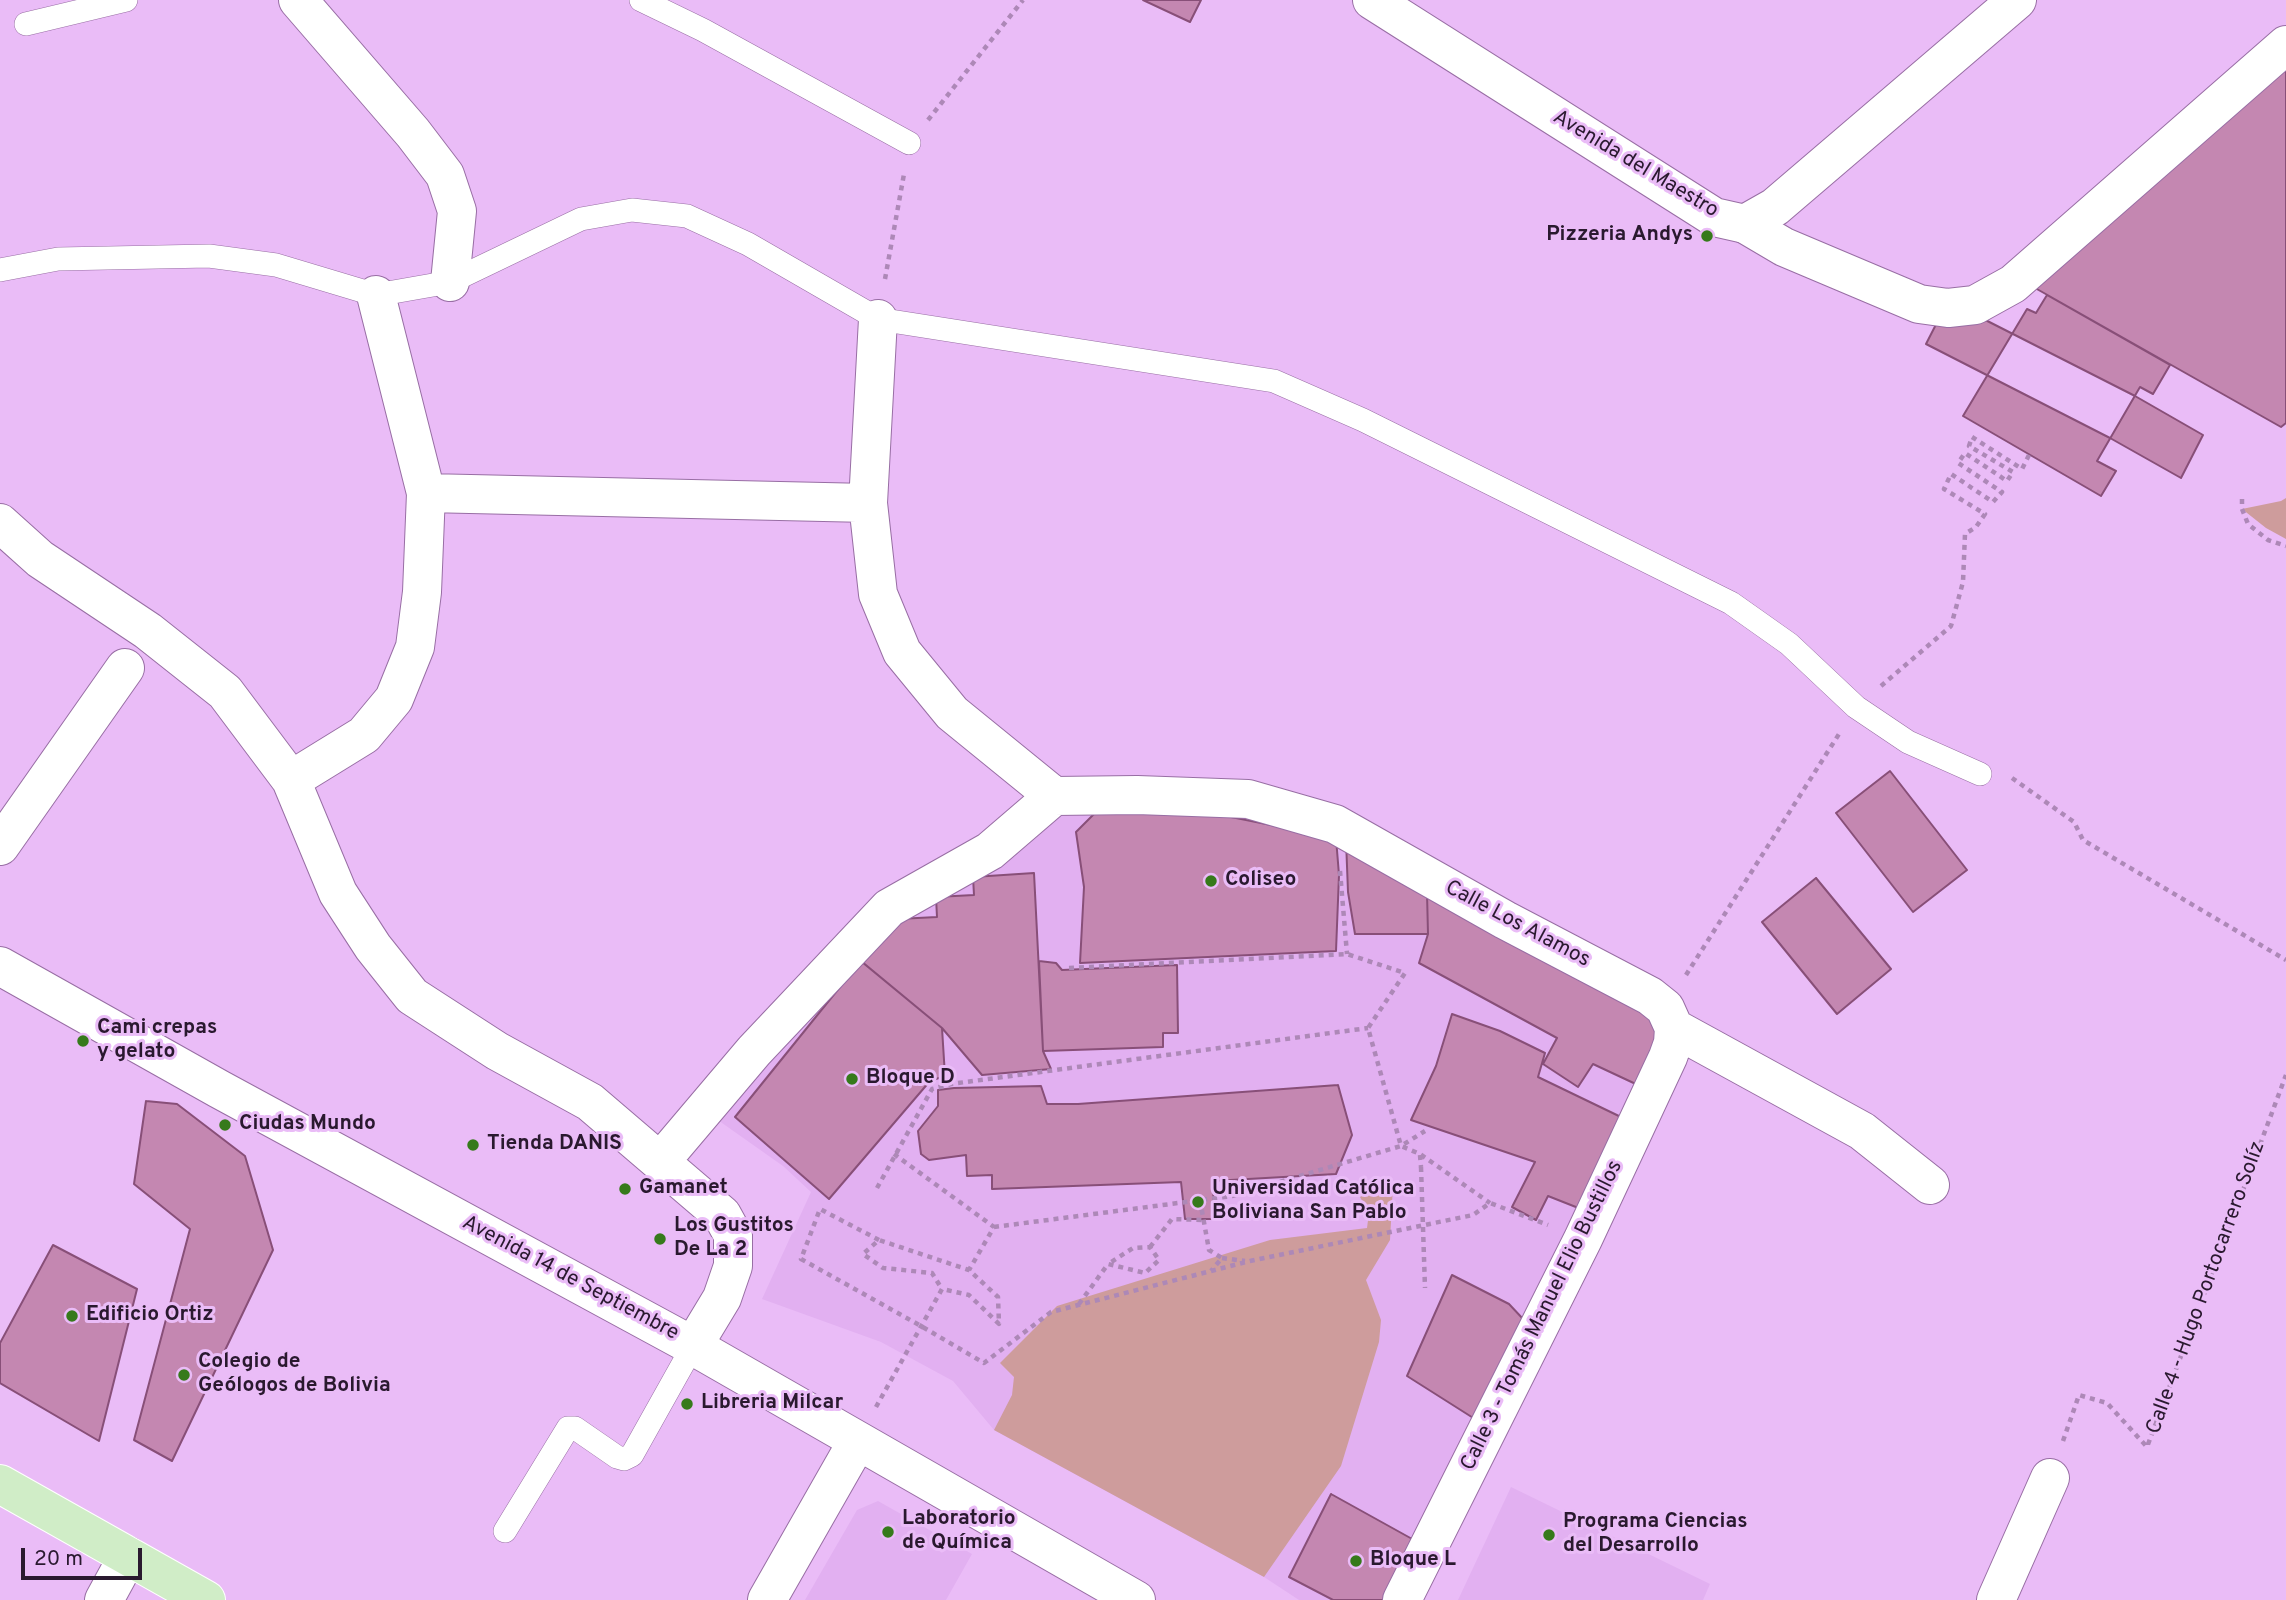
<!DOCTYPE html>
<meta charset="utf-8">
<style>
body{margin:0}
#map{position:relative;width:2286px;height:1600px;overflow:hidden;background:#eabcf7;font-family:Overpass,sans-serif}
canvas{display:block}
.scale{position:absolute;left:21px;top:1548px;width:121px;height:32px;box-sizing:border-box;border:4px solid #2a192f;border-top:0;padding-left:9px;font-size:21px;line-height:24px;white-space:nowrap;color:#2a192f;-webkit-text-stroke:5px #eabcf7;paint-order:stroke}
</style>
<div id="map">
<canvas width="2286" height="1600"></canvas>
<div class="scale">20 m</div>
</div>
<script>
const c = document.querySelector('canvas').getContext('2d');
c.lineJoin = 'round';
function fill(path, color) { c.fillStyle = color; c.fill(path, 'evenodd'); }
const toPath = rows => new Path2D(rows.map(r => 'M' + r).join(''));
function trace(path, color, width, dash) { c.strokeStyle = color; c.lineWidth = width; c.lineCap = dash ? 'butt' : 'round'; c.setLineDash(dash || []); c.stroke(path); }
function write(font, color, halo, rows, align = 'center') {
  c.font = font + ' Overpass,sans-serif'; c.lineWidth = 6; c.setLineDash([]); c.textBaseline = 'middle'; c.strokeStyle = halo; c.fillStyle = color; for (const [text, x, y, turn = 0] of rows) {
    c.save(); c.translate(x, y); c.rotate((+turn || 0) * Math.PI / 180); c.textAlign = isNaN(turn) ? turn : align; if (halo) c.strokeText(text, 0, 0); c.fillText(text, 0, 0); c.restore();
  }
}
const built = toPath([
 [1101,807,1221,815,1315,833,1663,1031,1392,1600,1299,1600,1264,1577,994,1430,953,1381,881,1342,762,1299,811,1192,783,1166,715,1118,885,921,1033,823],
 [1511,1487,1710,1584,1703,1600,1458,1600],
 [878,1501,972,1554,946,1600,805,1600,857,1510]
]);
const green = toPath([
 [2286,498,2286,539,2266,528,2242,509,2281,501],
 [1393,1185,1390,1240,1366,1280,1381,1320,1379,1342,1341,1466,1264,1577,994,1430,1012,1395,1014,1377,1000,1363,1057,1306,1270,1240,1367,1228,1369,1213,1360,1197,1375,1187]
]);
const building = toPath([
 [1143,0,1201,0,1190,22,1143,0],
 [2286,66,2286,423,2281,427,2028,284,2286,66],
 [2047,295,2170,365,2153,394,2140,387,2097,461,2116,471,2101,496,1963,416,2027,309,2036,313,2047,295],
 [1948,301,2135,396,2203,435,2181,478,2110,438,1926,344,1948,301],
 [1890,771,1967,870,1913,912,1836,813,1890,771],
 [1101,807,1221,815,1336,838,1339,875,1336,951,1080,963,1084,887,1076,832,1101,807],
 [1346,840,1427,893,1428,934,1355,934,1348,892,1346,840],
 [1034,873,1043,1051,1051,1069,982,1075,942,1028,862,962,898,919,937,917,936,897,974,895,973,877,1034,873],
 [1816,878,1891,969,1837,1014,1762,922,1816,878],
 [1427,893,1650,1012,1663,1031,1640,1086,1593,1064,1578,1087,1543,1064,1557,1038,1419,963,1428,934,1427,893],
 [861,961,942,1028,945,1076,930,1081,829,1199,735,1117,861,961],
 [1039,961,1056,963,1062,970,1177,965,1178,1033,1163,1033,1163,1047,1043,1051,1039,961],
 [1452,1014,1500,1031,1545,1053,1538,1077,1623,1118,1586,1211,1548,1196,1536,1220,1512,1207,1535,1162,1411,1120,1436,1066,1452,1014],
 [1338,1085,1352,1135,1336,1174,1213,1181,1214,1219,1185,1219,1181,1182,992,1189,992,1175,967,1176,966,1155,929,1160,921,1154,918,1131,938,1106,938,1090,954,1088,1041,1086,1047,1104,1078,1104,1338,1085],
 [146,1101,177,1104,245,1156,273,1250,172,1461,134,1440,190,1229,134,1184,146,1101],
 [53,1245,137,1289,99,1441,0,1383,0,1343,53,1245],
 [1452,1275,1509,1304,1524,1320,1478,1421,1407,1376,1452,1275],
 [1331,1494,1423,1545,1392,1600,1333,1600,1289,1577,1331,1494]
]);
const path = toPath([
 [928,120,1023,0],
 [885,279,904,174],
 [2242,499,2242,509,2248,524,2268,540,2286,546],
 [1881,686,1951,626,1963,582,1965,534,1976,527,1985,514,1944,489,1951,474,1993,502,2002,492,1958,463,1965,453,2007,481,2013,472,1969,446,1972,437,2022,469,2029,455],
 [2012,778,2074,822,2083,840,2286,960],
 [1340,871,1347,954],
 [1069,968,1347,954,1405,973,1368,1028,1401,1146,1420,1154,1490,1203],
 [1686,975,1839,734],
 [894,1154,994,1227,969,1270],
 [1420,1155,1421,1167],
 [877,1188,932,1089,951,1084,1368,1028],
 [1200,1200,1209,1250,1222,1258,1211,1271],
 [994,1227,1232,1196,1401,1146,1425,1131],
 [879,1240,820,1209,801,1259,921,1326,984,1363,1051,1312,1250,1261,1473,1215,1490,1203,1548,1225],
 [1150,1247,1172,1219,1204,1220],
 [1222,1258,1245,1261],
 [1079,1304,1108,1264,1145,1273,1159,1260,1150,1247,1133,1248,1108,1264],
 [876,1407,942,1289,932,1273,883,1268,863,1254,879,1240,969,1270,998,1297,999,1324,969,1295,942,1289],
 [2063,1441,2079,1395,2107,1403,2147,1447,2286,1075]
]);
const lane = toPath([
 [641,0,703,30,909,143],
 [26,24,126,0],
 [0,270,58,259,209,256,276,265,376,295,450,282,581,219,632,210,687,216,748,244,878,319,1274,381,1363,420,1731,603,1789,644,1856,707,1908,742,1980,774],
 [505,1531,568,1428,575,1428,617,1457,624,1459,632,1455,693,1346]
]);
const street = toPath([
 [298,0,413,133,445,175,457,211,450,282],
 [1745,224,1784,247,1919,304,1948,308,1975,305,2013,284,2286,45],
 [878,319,868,503,878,594,902,652,952,713,1054,796],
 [426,493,868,503],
 [0,523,40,559,148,631,225,692,291,780,338,893,373,947,412,996,497,1051,590,1102,722,1215,733,1235,733,1266,722,1298,693,1346],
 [291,780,364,735,394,699,415,647,422,592,426,493,376,295],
 [1054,796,1137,795,1248,799,1335,824,1505,920,1650,996,1665,1008,1674,1028,1862,1131,1930,1185],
 [0,846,125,668],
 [660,1162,754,1051,889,908,990,851,1054,796],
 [104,1600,128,1556],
 [767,1600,857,1442],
 [1402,1600,1583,1239,1668,1057,1673,1043,1674,1028],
 [1996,1600,2050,1478]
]);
const secondary = toPath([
 [1372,0,1714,217,1745,224,1775,207,2017,0],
 [0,966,219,1089,693,1346,1136,1600]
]);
const primary = toPath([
 [0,1484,206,1600]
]);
const pathBridge = toPath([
 [1421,1167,1425,1288]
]);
const markers = [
 [1707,236,7,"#367a1b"],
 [1211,881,7,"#367a1b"],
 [83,1041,7,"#367a1b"],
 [852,1079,7,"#367a1b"],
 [225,1125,7,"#367a1b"],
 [473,1145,7,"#367a1b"],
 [625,1189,7,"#367a1b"],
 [1198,1202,7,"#367a1b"],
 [660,1239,7,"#367a1b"],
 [72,1316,7,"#367a1b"],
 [184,1375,7,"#367a1b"],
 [687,1404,7,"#367a1b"],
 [888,1532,7,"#367a1b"],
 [1549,1535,7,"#367a1b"],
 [1356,1561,7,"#367a1b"]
];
const streetNames = [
 ["Avenida del Maestro",1635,165,31],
 ["Calle Los Alamos",1517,925,28],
 ["Avenida 14 de Septiembre",570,1279,28],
 ["Calle 4 - Hugo Portocarrero Solíz",2207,1288,-70],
 ["Calle 3 - Tomás Manuel Elio Bustillos",1543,1316,-64]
];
const poiNames = [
 ["Pizzeria Andys",1693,236,"right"],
 ["Coliseo",1225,881],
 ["Cami crepas",97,1029],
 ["y gelato",97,1053],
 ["Bloque D",866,1079],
 ["Ciudas Mundo",239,1125],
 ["Tienda DANIS",487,1145],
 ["Gamanet",639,1189],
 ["Universidad Católica",1212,1190],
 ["Boliviana San Pablo",1212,1214],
 ["Los Gustitos",674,1227],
 ["De La 2",674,1251],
 ["Edificio Ortiz",86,1316],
 ["Colegio de",198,1363],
 ["Geólogos de Bolivia",198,1387],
 ["Libreria Milcar",701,1404],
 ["Laboratorio",902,1520],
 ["de Química",902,1544],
 ["Programa Ciencias",1563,1523],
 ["del Desarrollo",1563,1547],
 ["Bloque L",1370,1561]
];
fill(built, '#e2b0f1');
fill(green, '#ce9c9c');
fill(building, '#c487b1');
trace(building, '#884f78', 2);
trace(lane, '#986ea4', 24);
trace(street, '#986ea4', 40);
trace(secondary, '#986ea4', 40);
trace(primary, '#fff', 40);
trace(path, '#ad88b7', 4.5, [5, 5]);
trace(lane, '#fff', 23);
trace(street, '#fff', 38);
trace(secondary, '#fff', 38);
trace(primary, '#d0edc7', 38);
trace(pathBridge, '#ad88b7', 4.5, [5, 5]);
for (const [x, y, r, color] of markers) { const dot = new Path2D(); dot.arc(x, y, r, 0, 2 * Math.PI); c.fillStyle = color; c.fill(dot); trace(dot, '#eabcf7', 2.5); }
write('21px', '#2a192f', '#eabcf7', streetNames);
write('bold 21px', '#2a192f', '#eabcf7', poiNames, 'left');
</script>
